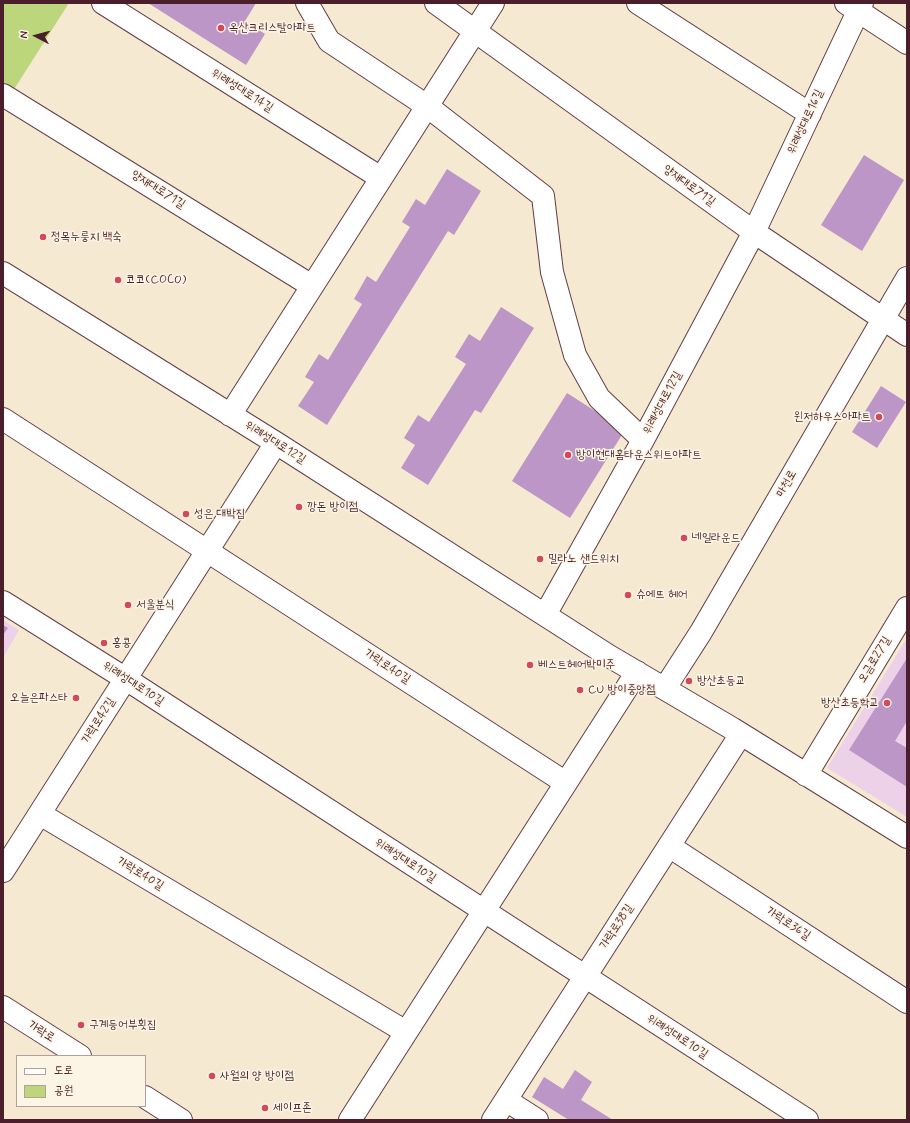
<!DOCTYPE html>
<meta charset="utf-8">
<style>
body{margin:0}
#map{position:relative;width:910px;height:1123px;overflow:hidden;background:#f5ead1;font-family:Mynerve,"Poor Story",sans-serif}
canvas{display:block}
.frame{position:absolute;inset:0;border:4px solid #4a1f2b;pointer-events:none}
.legend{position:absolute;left:16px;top:1055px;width:130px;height:52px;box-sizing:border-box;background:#fcf5e5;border:1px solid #b59f9b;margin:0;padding:5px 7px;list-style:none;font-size:12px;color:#4a1f2b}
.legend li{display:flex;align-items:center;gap:8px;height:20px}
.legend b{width:20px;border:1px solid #b59f9b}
.north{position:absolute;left:16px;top:16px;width:40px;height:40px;-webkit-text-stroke:3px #fcf5e5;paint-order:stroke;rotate:276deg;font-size:11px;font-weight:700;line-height:16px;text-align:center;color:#4a1f2b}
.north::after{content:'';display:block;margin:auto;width:14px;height:18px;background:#4a1f2b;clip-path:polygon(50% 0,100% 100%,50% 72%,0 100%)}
</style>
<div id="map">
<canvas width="910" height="1123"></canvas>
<div class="frame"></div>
<ul class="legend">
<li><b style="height:5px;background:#fff"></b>도로</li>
<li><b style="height:11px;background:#bcd67b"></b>공원</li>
</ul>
<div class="north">N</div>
</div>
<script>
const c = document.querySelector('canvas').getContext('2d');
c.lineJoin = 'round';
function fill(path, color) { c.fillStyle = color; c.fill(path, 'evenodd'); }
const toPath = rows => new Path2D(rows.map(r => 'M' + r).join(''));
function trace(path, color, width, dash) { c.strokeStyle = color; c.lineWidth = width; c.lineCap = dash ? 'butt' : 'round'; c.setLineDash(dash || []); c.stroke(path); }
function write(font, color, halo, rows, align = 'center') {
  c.font = font + ' Mynerve,"Poor Story",sans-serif'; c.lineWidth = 3; c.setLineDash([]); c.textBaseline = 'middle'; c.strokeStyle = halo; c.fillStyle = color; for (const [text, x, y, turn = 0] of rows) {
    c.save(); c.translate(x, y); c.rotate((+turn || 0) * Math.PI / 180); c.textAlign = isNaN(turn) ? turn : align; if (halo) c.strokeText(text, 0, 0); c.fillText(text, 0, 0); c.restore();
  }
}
const built = toPath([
 [3,620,19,630,3,658],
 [907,638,907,817,827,768]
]);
const green = toPath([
 [3,3,69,3,11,94,3,89]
]);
const building = toPath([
 [148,3,256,3,245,21,265,34,246,65],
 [864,155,904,180,862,251,821,225],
 [447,169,481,191,454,235,448,231,327,425,298,406,314,382,305,377,319,354,328,360,362,304,354,299,367,276,376,282,410,227,402,222,416,199,425,205],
 [501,307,534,328,481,413,475,410,428,485,401,468,415,445,404,438,418,415,429,422,466,364,455,357,469,334,480,341],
 [881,386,906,402,877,448,852,432],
 [567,393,625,430,570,518,512,481],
 [3,625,8,628,3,635],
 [907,658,907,721,895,741,907,748,907,787,849,750],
 [575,1070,592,1082,581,1100,613,1120,569,1120,532,1097,544,1077,563,1089]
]);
const minor = toPath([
 [103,3,381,178],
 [307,3,329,41,427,106,543,196,552,272,575,355,599,398,643,440],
 [436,3,754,232,907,335],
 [638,3,810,114],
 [846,3,907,43],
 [3,95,312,286],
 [3,273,276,443,609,656,733,729,907,837],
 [230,415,493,3],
 [3,419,566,783],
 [3,602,126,679,807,1120],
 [545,615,643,440,754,232,862,3],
 [665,688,701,632,907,278],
 [806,775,907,608],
 [40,814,406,1032],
 [669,846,907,1002],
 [3,871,276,443],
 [3,1007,80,1056],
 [145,1097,181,1120],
 [506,1100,537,1120],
 [350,1120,637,672],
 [493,1120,741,734]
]);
const markers = [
 [221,28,4,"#d1495b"],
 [43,237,4,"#d1495b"],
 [118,280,4,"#d1495b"],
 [879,417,4,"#d1495b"],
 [568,455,4,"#d1495b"],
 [299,507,4,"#d1495b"],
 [186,514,4,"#d1495b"],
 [684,538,4,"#d1495b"],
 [540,559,4,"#d1495b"],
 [628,595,4,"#d1495b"],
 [128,605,4,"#d1495b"],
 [104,643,4,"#d1495b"],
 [530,665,4,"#d1495b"],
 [689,681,4,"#d1495b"],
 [580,690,4,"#d1495b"],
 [76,698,4,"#d1495b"],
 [887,703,4,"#d1495b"],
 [81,1025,4,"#d1495b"],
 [212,1076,4,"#d1495b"],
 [265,1108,4,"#d1495b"]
];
const poiNames = [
 ["옥산크리스탈아파트",229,28],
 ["정목누룽지 백숙",51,237],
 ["코코(COCO)",126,280],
 ["윈저하우스아파트",871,417,"right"],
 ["방이현대홈타운스위트아파트",576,455],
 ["깡돈 방이점",307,507],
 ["성은 대박집",194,514],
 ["네일라운드",692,538],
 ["밀라노 샌드위치",548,559],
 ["슈에뜨 헤어",636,595],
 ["서울분식",136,605],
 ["홍콩",112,643],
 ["베스트헤어박미주",538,665],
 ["방산초등교",697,681],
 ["CU 방이중앙점",588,690],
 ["오늘은파스타",68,698,"right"],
 ["방산초등학교",879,703,"right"],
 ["구계등어부횟집",89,1025],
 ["사월의 양 방이점",220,1076],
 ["세이프존",273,1108]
];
const streetNames = [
 ["위례성대로14길",242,91,32],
 ["위례성대로16길",806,122,-65],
 ["양재대로71길",689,186,36],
 ["양재대로71길",158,190,32],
 ["위례성대로12길",663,403,-62],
 ["위례성대로12길",275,443,32],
 ["마천로",787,484,-60],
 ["오금로27길",875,660,-59],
 ["가락로40길",387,667,33],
 ["위례성대로10길",133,684,33],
 ["가락로42길",99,721,-58],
 ["위례성대로10길",405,861,33],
 ["가락로40길",140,874,31],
 ["가락로36길",788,924,33],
 ["가락로38길",617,927,-57],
 ["가락로",41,1032,32],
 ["위례성대로10길",677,1037,33]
];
fill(built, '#edd1e9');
fill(green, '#bcd67b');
fill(building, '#bb96c7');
trace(minor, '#643d44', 24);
trace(minor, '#fff', 22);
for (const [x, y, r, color] of markers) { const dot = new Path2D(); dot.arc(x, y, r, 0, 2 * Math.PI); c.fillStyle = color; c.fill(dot); trace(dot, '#fcf5e5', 1.5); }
write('12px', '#4a1f2b', '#fcf5e5', poiNames, 'left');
write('12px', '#4a1f2b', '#fcf5e5', streetNames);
</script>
